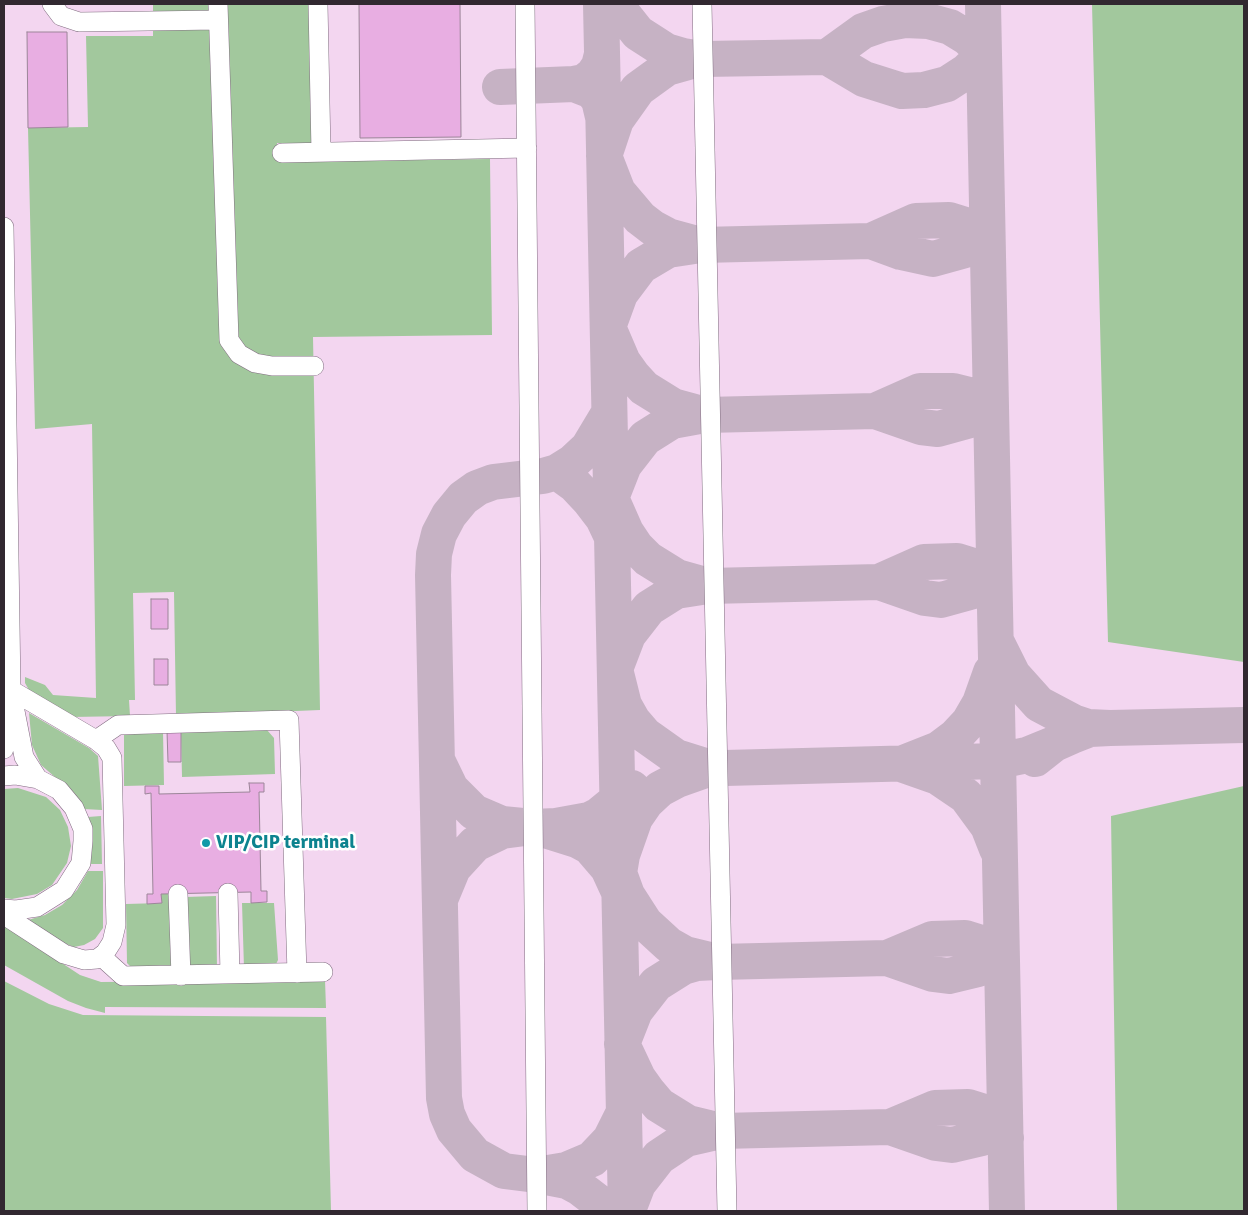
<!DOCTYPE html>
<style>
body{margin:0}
#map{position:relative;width:1248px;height:1215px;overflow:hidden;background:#fde5fb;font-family:Signika,sans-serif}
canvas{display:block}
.frame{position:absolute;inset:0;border:5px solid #312830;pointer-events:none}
</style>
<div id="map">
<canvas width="1248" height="1215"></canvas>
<div class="frame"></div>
</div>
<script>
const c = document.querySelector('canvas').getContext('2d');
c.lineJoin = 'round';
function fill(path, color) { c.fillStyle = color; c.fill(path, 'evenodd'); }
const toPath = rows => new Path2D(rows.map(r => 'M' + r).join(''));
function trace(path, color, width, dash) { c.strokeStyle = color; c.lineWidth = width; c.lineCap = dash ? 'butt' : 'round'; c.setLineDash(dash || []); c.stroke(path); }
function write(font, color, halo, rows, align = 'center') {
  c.font = font + ' Signika,sans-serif'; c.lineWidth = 5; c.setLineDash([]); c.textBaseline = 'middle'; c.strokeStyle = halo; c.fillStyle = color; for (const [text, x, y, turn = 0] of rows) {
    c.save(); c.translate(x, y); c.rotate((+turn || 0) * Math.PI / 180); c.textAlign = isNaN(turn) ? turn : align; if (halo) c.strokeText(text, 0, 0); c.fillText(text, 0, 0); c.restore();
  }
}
const built = toPath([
 [4,4,1244,4,1244,1211,4,1211]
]);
const green = toPath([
 [153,4,312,4,315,143,277,143,277,162,490,159,492,335,313,337,320,710,176,716,174,592,133,593,135,700,129,700,130,716,71,717,29,690,25,683,25,677,45,685,53,695,96,698,92,424,35,429,28,128,88,127,86,36,153,36],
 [1092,4,1244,4,1244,662,1108,642],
 [29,713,89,748,98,756,102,810,84,809,70,790,41,765,32,745],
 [267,730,274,738,275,774,182,777,181,731],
 [163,731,164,785,124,786,124,735],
 [1244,786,1244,1211,1117,1211,1111,816],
 [18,788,46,797,60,810,68,827,71,846,67,863,52,885,37,894,12,899,4,898,4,789],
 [101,816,102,864,90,864,93,840,88,817],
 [88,871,103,871,103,928,95,939,84,945,74,947,64,943,28,920,45,915,62,905,77,890],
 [161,894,171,894,173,967,146,966,134,970,127,963,126,904,161,903],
 [216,896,217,969,186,970,185,897],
 [242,903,274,903,278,960,276,964,244,968],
 [4,925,80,975,101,982,325,980,326,1008,105,1007,105,1013,86,1008,68,1001,4,965],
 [4,981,49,1004,83,1015,326,1017,331,1211,4,1211]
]);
const taxiway = toPath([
 [601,4,626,1211],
 [615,4,638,33,666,51,683,56,703,59,827,57,864,79,902,91,924,90,947,84,967,71,984,54,968,38,950,27,928,21,905,20,883,24,863,31,827,57],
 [983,4,1007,1211],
 [602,54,599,66,593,75,584,82,574,84,592,91,599,100,603,117],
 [699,59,667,68,638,89,616,120,604,156,618,192,640,218,653,228,668,236,701,245,871,241,901,252,933,259,962,251,976,240,987,224],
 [500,87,574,84],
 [871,241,916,221,949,220,965,225,978,238,987,252],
 [701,245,668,250,641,266,620,294,608,327,623,362,633,376,644,388,673,406,706,415,875,411,921,427,938,429,967,421,981,410,990,396],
 [875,411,920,391,953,391,969,395,982,408,991,423],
 [609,413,588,448,573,462,557,472,575,485,590,501,603,518,612,537],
 [705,415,672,421,645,438,624,465,611,498,626,532,636,547,648,559,677,577,709,586,879,582,925,598,941,600,970,592,985,581,994,567],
 [879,582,924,562,957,561,973,566,986,579,994,593],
 [708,586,676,591,649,608,628,635,615,669,624,705,633,721,645,735,676,757,711,768],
 [997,643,1013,675,1039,704,1073,722,1088,727,1110,728,1090,729,1072,736,1054,744,1035,759],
 [991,672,980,703,969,722,955,737,939,749,901,764,938,777,966,796,988,826,997,849],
 [1110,728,1244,725],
 [437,760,451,789,474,812,502,824,533,827,502,831,475,844,453,868,441,897],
 [711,768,677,780,660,789,646,802,635,818,622,855,619,873,627,895,645,923,669,945,685,954,718,962,887,958,933,974,949,976,978,969,993,958,1001,943],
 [686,769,998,761,1027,755,1054,744],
 [533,827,556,826,589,820,599,815,632,788],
 [542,829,577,840,590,847,608,868,619,892],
 [887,958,932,939,965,938,981,943,994,956,1002,970],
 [717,962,697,963,683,967,656,984,635,1011,622,1044,638,1078,648,1092,659,1105,688,1123,721,1131,890,1127,936,1143,952,1145,982,1138,996,1127,1005,1113],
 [890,1127,935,1108,968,1107,984,1112,997,1125,1006,1138],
 [536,1175,504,1171,475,1155,454,1130,447,1114,444,1098,433,575,434,554,439,534,449,515,463,498,477,488,493,482,543,476,557,472],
 [628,1210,638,1184,659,1157,686,1139,721,1131],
 [610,1211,580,1188,567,1181,536,1175,566,1170,592,1159,610,1140,624,1112]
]);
const building = toPath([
 [359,4,460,4,461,137,360,138,359,4],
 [27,32,67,32,68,127,28,128,27,32],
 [151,599,168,599,168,629,151,629,151,599],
 [154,659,168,659,168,685,154,685,154,659],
 [167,731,181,731,181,762,168,762,167,731],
 [249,783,264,783,264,792,259,792,261,891,267,891,267,902,251,903,251,892,161,894,162,903,147,904,147,894,153,894,151,793,145,794,145,786,159,786,159,794,250,792,249,783]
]);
const minor = toPath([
 [52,4,61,16,79,22,218,20],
 [218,4,229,340,239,354,255,363,272,366,314,366],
 [318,4,321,152],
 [525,4,537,1211],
 [702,4,727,1211],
 [282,153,527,148],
 [4,227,11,690,4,749],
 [15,711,24,757,38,779],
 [96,740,118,725,289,720,297,973],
 [4,776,15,775,38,779,59,790,74,808,83,829,83,841,81,863,64,890,37,907,16,910,4,909],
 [228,893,230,974],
 [178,894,181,976],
 [4,915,64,954,84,960,97,959,105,953,112,942,116,925,112,758,106,748,96,740,11,690],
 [102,957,123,976,323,972]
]);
const markers = [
 [206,843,5,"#0f9aa8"]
];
const cultureNames = [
 ["VIP/CIP terminal",216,843]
];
fill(built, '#f3d6f0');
fill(green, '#a2c89d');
trace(taxiway, '#c6b2c4', 36);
fill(building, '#e8aee2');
trace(building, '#9c8699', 1);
trace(minor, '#816d80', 20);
trace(minor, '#fff', 19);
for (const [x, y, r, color] of markers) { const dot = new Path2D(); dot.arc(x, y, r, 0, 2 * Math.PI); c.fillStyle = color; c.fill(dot); trace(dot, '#fff', 2); }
write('bold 19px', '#0d838f', '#fff', cultureNames, 'left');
</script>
